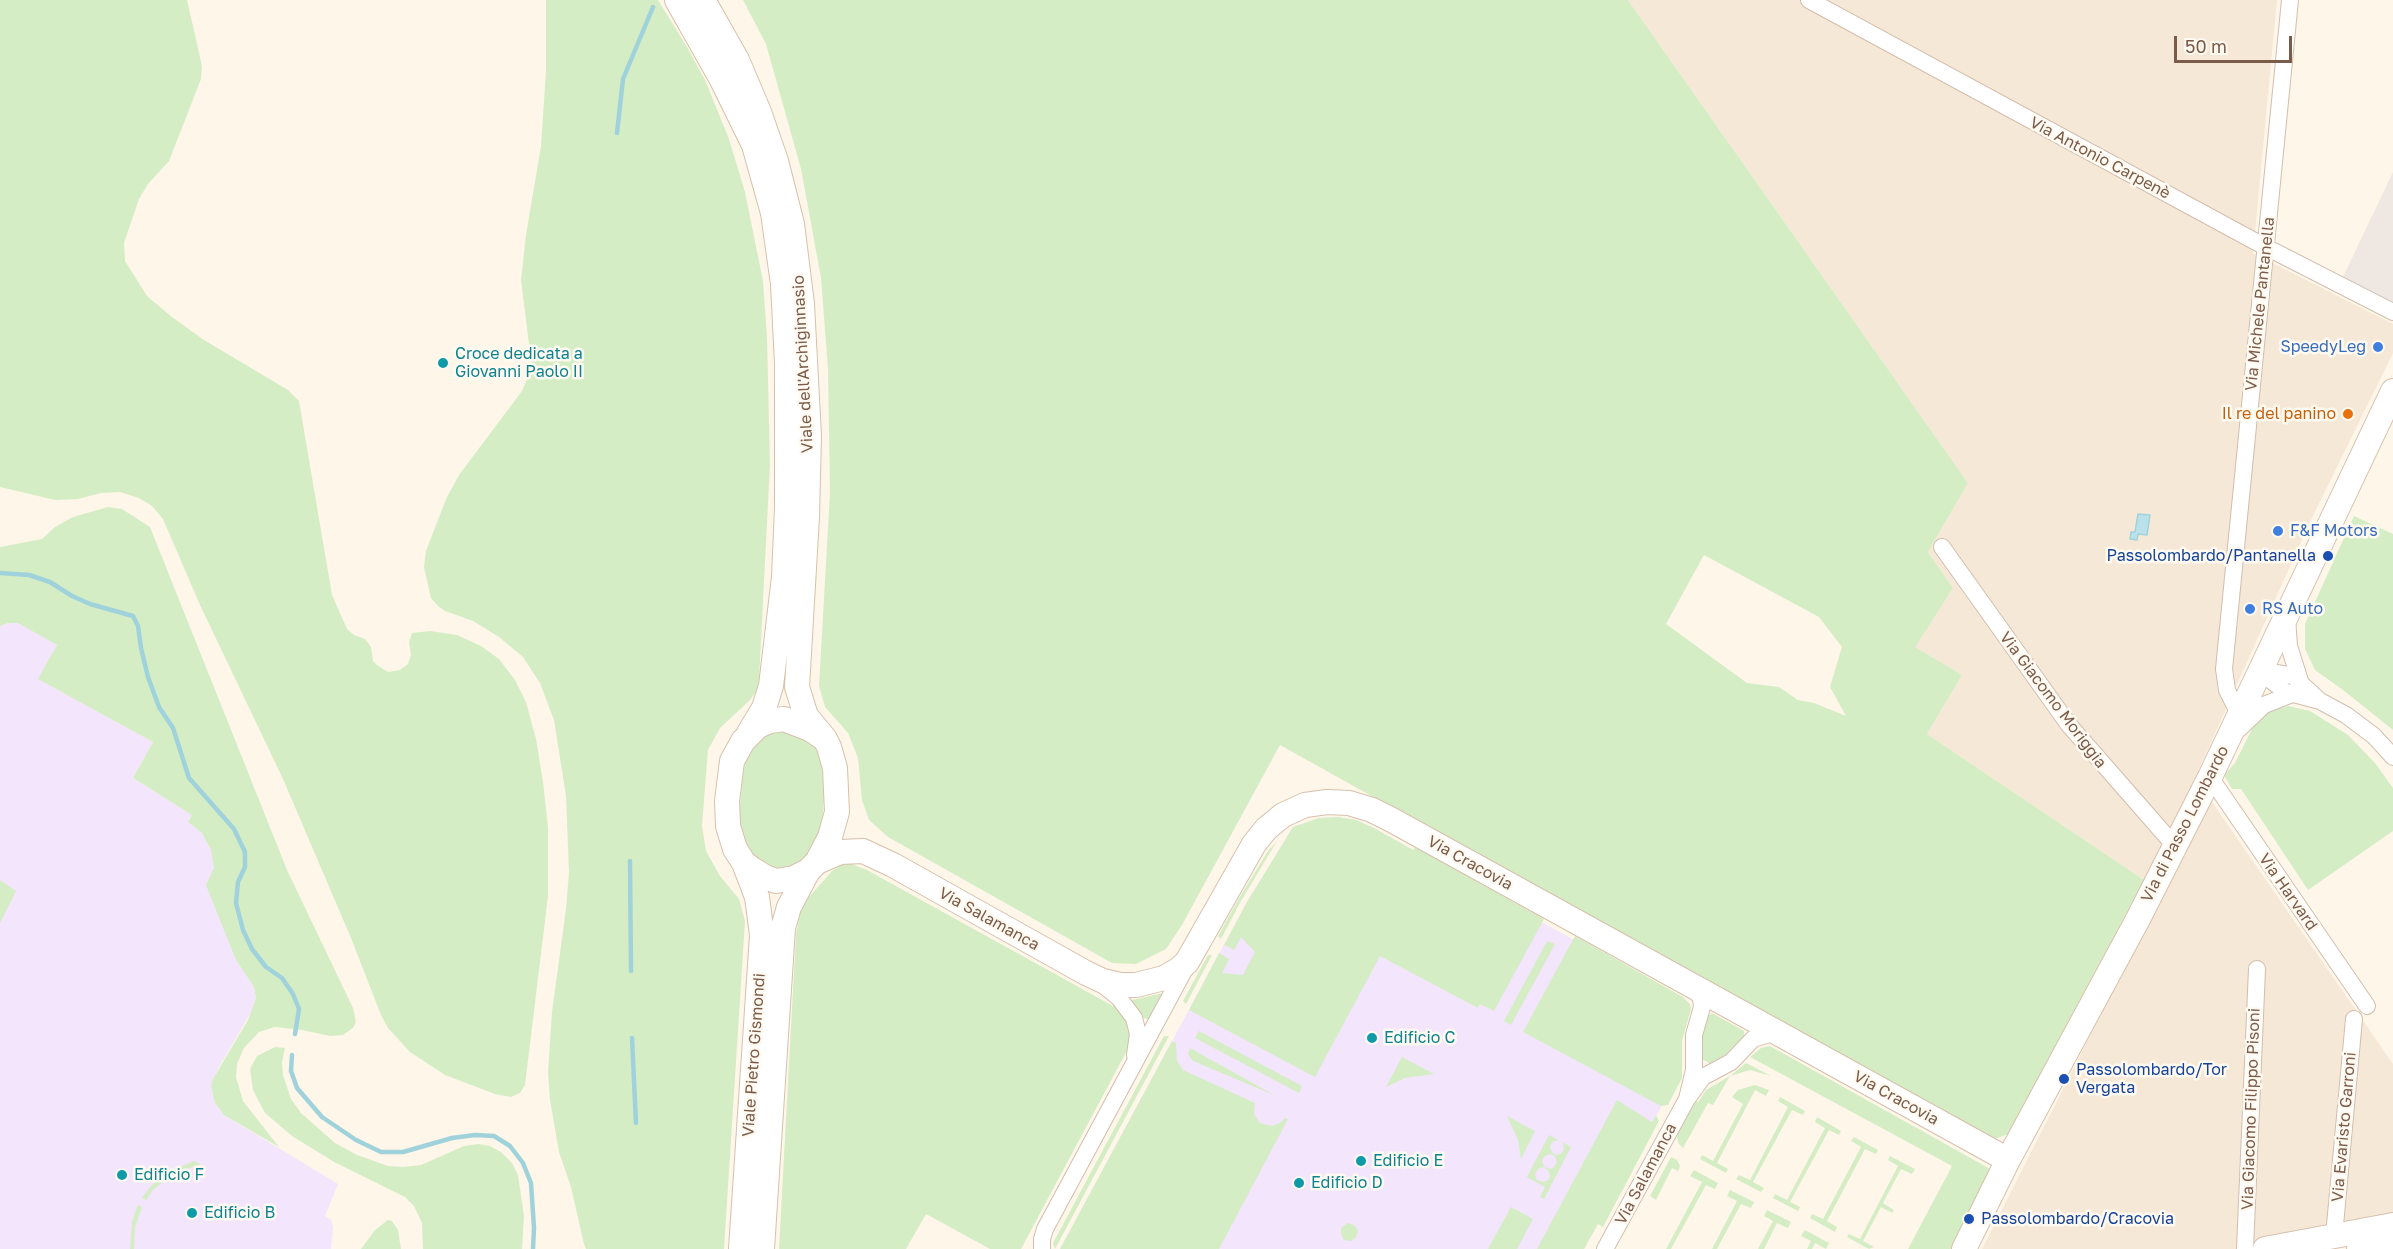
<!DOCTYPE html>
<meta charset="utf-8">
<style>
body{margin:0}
#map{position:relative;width:2393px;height:1249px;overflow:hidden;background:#fef6e9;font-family:"Golos Text",sans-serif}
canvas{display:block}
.scale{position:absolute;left:2174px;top:36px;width:118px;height:27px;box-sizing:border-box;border:3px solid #7b5c4a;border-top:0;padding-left:8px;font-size:18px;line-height:21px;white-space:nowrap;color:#7b5c4a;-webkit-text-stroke:4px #fffaf1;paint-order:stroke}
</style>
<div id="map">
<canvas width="2393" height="1249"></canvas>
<div class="scale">50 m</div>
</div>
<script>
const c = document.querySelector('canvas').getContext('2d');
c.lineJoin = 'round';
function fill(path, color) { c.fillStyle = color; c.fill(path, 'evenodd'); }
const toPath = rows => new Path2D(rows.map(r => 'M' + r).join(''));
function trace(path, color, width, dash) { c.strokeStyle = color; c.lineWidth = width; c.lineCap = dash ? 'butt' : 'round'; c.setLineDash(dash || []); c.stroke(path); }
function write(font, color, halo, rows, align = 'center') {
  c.font = font + ' "Golos Text",sans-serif'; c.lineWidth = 5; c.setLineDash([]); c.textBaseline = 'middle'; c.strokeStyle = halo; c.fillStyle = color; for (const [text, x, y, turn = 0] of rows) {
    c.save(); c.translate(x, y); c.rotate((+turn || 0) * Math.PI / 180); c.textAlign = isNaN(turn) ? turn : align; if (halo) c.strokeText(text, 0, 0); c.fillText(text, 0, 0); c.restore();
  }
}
const residential = toPath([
 [1628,0,2277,0,2253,253,2393,324,2393,353,2309,524,2195,778,2144,880,1927,734,1962,675,1914,647,1953,588,1928,552,1968,483],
 [2210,799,2393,1064,2393,1219,2238,1249,1982,1249]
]);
const industrial = toPath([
 [2393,172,2393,305,2342,279]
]);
const education = toPath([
 [18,622,57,645,39,679,153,742,133,778,192,815,188,822,202,833,211,850,236,960,254,987,256,998,253,1009,219,1067,211,1086,215,1103,224,1115,338,1184,325,1216,331,1220,333,1227,331,1249,0,1249,0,626,8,623],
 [1338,817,1356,820,1374,828,1656,986,1674,1083,1584,1249,1060,1249,1247,902,1293,827,1319,818]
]);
const green = toPath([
 [0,0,187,0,202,66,201,79,169,161,148,184,139,199,124,243,125,261,147,296,172,317,204,340,288,390,299,401,332,595,347,629,354,635,365,639,371,647,373,661,377,665,388,672,400,670,408,664,411,655,409,642,412,633,430,631,457,635,481,646,499,659,515,680,526,702,536,739,543,782,548,828,548,896,525,1085,520,1093,511,1097,495,1094,445,1075,410,1052,388,1028,381,1015,351,938,283,779,200,605,163,519,152,506,139,498,120,492,101,493,78,499,55,500,0,487],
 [546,0,658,0,687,47,705,80,729,139,745,192,763,281,767,338,770,464,759,680,756,691,750,700,720,728,708,750,702,826,706,851,720,876,739,899,745,921,724,1249,586,1249,584,1244,571,1187,559,1152,550,1100,548,1072,552,1012,566,909,569,872,566,796,554,720,540,683,523,657,499,637,473,621,445,611,438,606,431,598,424,567,426,551,446,499,459,475,522,391,528,377,531,360,521,280,526,235,541,146,546,71],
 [743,0,1628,0,1968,483,1928,552,1953,588,1915,647,1962,675,1927,734,2144,880,2008,1134,1990,1141,1280,745,1182,925,1166,949,1136,964,1112,963,888,837,869,820,862,800,858,758,848,733,825,707,819,686,830,492,828,369,821,278,801,169,766,44],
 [1704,555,1819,617,1842,647,1830,687,1846,716,1814,703,1798,700,1779,687,1747,683,1666,624],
 [108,507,122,509,150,527,287,870,353,1008,356,1022,353,1028,343,1035,330,1036,302,1030,275,1027,259,1032,244,1048,237,1064,236,1077,243,1101,279,1147,224,1115,215,1103,213,1095,211,1086,213,1079,248,1020,256,998,254,987,236,960,206,885,214,868,211,850,202,833,188,822,192,815,133,778,153,742,38,679,57,645,18,623,8,623,0,626,0,547,42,539,55,527,73,517],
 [2354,516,2393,534,2393,730,2343,690,2315,670,2305,649,2305,624],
 [2288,706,2310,711,2348,735,2375,763,2393,788,2393,831,2308,890,2241,789,2232,789,2224,775,2235,763,2258,717,2273,710],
 [782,731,794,732,817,747,825,762,825,780,822,829,811,855,794,866,779,868,764,864,750,853,741,838,739,819,743,769,749,751,757,741,771,733],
 [1338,817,1356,820,1374,828,1413,850,1415,847,1544,919,1494,1011,1480,1004,1478,1008,1380,956,1315,1077,1189,1010,1219,953,1229,959,1222,973,1243,975,1255,952,1241,937,1234,950,1224,945,1247,902,1293,827,1319,818],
 [1277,841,1241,901,1221,939,1218,936,1238,900,1268,851],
 [846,862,867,870,1113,1006,1122,1012,1131,1029,1130,1045,1021,1249,990,1249,926,1214,906,1249,779,1249,796,934,802,905,832,871],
 [0,880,16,891,0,923],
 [1575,936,1683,997,1690,1004,1691,1009,1682,1041,1682,1078,1668,1105,1661,1106,1523,1032],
 [1547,941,1555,944,1511,1025,1504,1021],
 [1208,955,1212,955,1186,1004,1183,1001],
 [1163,993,1150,1020,1142,1017,1132,1002,1132,1000],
 [1712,1013,1744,1031,1744,1036,1734,1050,1712,1065,1702,1059,1698,1047,1708,1016],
 [1199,1031,1302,1086,1299,1093,1195,1038],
 [1164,1036,1169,1036,1055,1249,1053,1243],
 [1172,1041,1176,1043,1177,1061,1183,1070,1255,1103,1254,1114,1260,1123,1272,1126,1280,1123,1285,1118,1288,1119,1219,1249,1060,1249],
 [1770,1046,1992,1170,1952,1249,1908,1249,1952,1166,1750,1057,1761,1048],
 [275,1047,285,1048,282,1062,283,1075,291,1099,301,1113,335,1143,357,1155,388,1166,403,1167,421,1165,464,1146,478,1144,490,1146,501,1152,512,1163,518,1175,524,1216,522,1249,423,1249,422,1223,414,1206,405,1197,334,1162,292,1136,265,1113,253,1090,250,1069,257,1056],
 [1190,1048,1274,1095,1193,1061,1188,1054],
 [1402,1057,1434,1074,1405,1078,1386,1087],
 [1746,1063,1771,1076,1750,1070,1730,1076,1713,1105,1708,1103,1683,1148,1679,1144,1676,1135,1694,1100,1698,1102,1706,1090,1730,1076],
 [1755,1085,1769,1090,1766,1096,1755,1090,1717,1163,1728,1169,1726,1173,1700,1159,1702,1155,1713,1161,1743,1104,1732,1097,1738,1090],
 [1780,1097,1805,1111,1803,1115,1792,1110,1753,1182,1764,1188,1761,1192,1736,1179,1739,1175,1750,1180,1788,1107,1778,1101],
 [1617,1100,1652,1122,1656,1115,1659,1121,1603,1227,1598,1224,1584,1249,1537,1249],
 [1507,1116,1535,1131,1521,1159,1518,1140],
 [1817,1117,1841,1131,1839,1135,1829,1130,1790,1202,1800,1207,1798,1211,1773,1198,1775,1194,1787,1200,1825,1128,1815,1122],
 [1549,1135,1571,1147,1544,1199,1540,1197,1545,1187,1527,1177],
 [1558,1140,1563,1143,1564,1149,1562,1153,1557,1155,1552,1153,1550,1147,1552,1142],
 [1550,1154,1555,1156,1557,1162,1554,1167,1550,1169,1544,1167,1542,1160,1545,1156],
 [1543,1167,1548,1170,1550,1176,1548,1180,1543,1182,1537,1180,1535,1174,1538,1169],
 [1854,1137,1878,1150,1876,1154,1865,1149,1827,1221,1837,1227,1835,1232,1810,1218,1812,1214,1823,1219,1861,1147,1851,1141],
 [1890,1156,1915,1169,1912,1174,1901,1169,1883,1203,1894,1210,1892,1213,1881,1207,1863,1241,1874,1247,1869,1249,1847,1237,1849,1234,1860,1239,1898,1166,1888,1160],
 [1671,1157,1677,1160,1680,1166,1678,1171,1672,1168,1656,1200,1650,1196],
 [194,1161,201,1164,173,1174,153,1190,146,1200,142,1198,151,1186,166,1173],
 [1694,1170,1718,1183,1715,1189,1706,1185,1671,1249,1666,1249,1702,1182,1690,1176],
 [1730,1190,1754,1202,1751,1208,1741,1204,1717,1249,1712,1249,1737,1201,1727,1196],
 [138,1205,142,1207,135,1227,134,1249,130,1249,132,1221],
 [1511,1207,1533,1219,1517,1249,1488,1249],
 [1767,1210,1791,1222,1788,1228,1777,1223,1764,1249,1758,1249,1773,1221,1764,1216],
 [388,1220,392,1221,398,1230,401,1249,361,1249,375,1230],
 [1348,1223,1354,1225,1358,1231,1356,1237,1351,1241,1344,1240,1341,1234,1341,1228],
 [1805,1230,1829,1243,1826,1249,1815,1243,1812,1249,1807,1249,1811,1241,1801,1236]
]);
const water = toPath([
 [2138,514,2150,515,2147,535,2138,534,2137,540,2130,539,2131,532,2135,532,2138,514]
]);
const stream = toPath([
 [617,133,623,79,653,7],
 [0,573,29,575,50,582,72,596,90,604,133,616,138,626,141,648,148,677,159,707,173,728,189,778,234,829,245,852,245,867,238,882,236,903,243,930,252,949,266,967,282,978,293,994,299,1009,295,1034],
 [630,861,631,971],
 [632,1038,636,1123],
 [292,1055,291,1071,297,1088,322,1117,356,1140,381,1152,403,1152,452,1138,475,1135,494,1136,510,1146,523,1163,531,1183,534,1228,533,1249]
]);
const street = toPath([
 [1809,0,2258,243,2393,312],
 [1942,547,2069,725,2174,845],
 [2287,617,2289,646,2300,681],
 [2260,672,2286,692,2320,701,2346,715,2374,736,2393,757],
 [2260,672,2273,672,2293,676,2320,701],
 [2239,714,2227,690,2224,669,2290,0],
 [2239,729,2264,705,2292,694],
 [2210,777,2367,1006],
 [1102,984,1119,998,1134,1018,1138,1034,1135,1055],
 [1692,986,1701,998,1702,1007,1694,1035,1694,1070,1687,1099,1703,1077,1731,1062,1753,1039,1776,1032],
 [2334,1236,2354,1019],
 [1042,1249,1042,1239,1045,1229,1186,967],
 [1605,1249,1687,1099],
 [2245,1249,2257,969]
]);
const secondary = toPath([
 [677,0,721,78,754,145,773,213,783,284,787,364,787,508,784,577,771,686,764,708,749,733],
 [703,0,737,60,759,112,776,161,792,224,802,304,809,436,807,517,797,687,806,716,825,739],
 [784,719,810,729,825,739,829,747,835,768,837,812,830,837,817,862,808,871,794,878,776,881,765,877,752,869,744,863,735,849,728,826,727,801,732,761,743,741,758,726,770,721,784,719],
 [817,862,840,852,863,851,893,865,1086,973,1103,981,1120,985,1136,985,1164,978,1178,970,1187,962,1254,844,1266,829,1283,815,1305,805,1327,802,1349,803,1372,810,1392,820,2008,1160],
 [741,1249,762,935,757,897,744,863],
 [762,1249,783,928,789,907,808,871],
 [1964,1249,2008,1160,2138,919,2210,777,2393,391],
 [2265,1249,2393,1225],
 [2359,1249,2393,1242]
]);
const markers = [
 [2378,347,6,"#3f7fe0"],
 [443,363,6,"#0f9aa8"],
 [2348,414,6,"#e8710a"],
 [2278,531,6,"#3f7fe0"],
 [2328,556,6,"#1a4fb4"],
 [2250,609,6,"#3f7fe0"],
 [1372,1038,6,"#0f9aa8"],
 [2064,1079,6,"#1a4fb4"],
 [1361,1161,6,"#0f9aa8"],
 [122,1175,6,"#0f9aa8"],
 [1299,1183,6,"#0f9aa8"],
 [192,1213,6,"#0f9aa8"],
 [1969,1219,6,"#1a4fb4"]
];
const streetNames = [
 ["Via Antonio Carpenè",2100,158,28],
 ["Via Michele Pantanella",2260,304,-84],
 ["Viale dell'Archiginnasio",803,364,-93],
 ["Via Giacomo Moriggia",2053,700,53],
 ["Via di Passo Lombardo",2185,824,-63],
 ["Via Cracovia",1470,863,29],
 ["Via Harvard",2288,892,55],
 ["Via Salamanca",989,919,29],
 ["Viale Pietro Gismondi",754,1055,-86],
 ["Via Cracovia",1896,1098,29],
 ["Via Giacomo Filippo Pisoni",2251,1109,-88],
 ["Via Evaristo Garroni",2344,1127,-85],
 ["Via Salamanca",1646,1174,-62]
];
const shopNames = [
 ["SpeedyLeg",2366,347,"right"],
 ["F&F Motors",2290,531],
 ["RS Auto",2262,609]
];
const cultureNames = [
 ["Croce dedicata a",455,354],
 ["Giovanni Paolo II",455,372],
 ["Edificio C",1384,1038],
 ["Edificio E",1373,1161],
 ["Edificio F",134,1175],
 ["Edificio D",1311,1183],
 ["Edificio B",204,1213]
];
const foodNames = [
 ["Il re del panino",2336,414]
];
const transitNames = [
 ["Passolombardo/Pantanella",2316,556,"right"],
 ["Passolombardo/Tor",2076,1070],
 ["Vergata",2076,1088],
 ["Passolombardo/Cracovia",1981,1219]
];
fill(residential, '#f6e8d6');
fill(industrial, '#efe8e2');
fill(education, '#f3e5fb');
fill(green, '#d5edc5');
fill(water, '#bbe2ea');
trace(water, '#a0d2dc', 1.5);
trace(stream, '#a0d2dc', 4.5);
trace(street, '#d2bead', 18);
trace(secondary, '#d7c0ac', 26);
trace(street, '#fff', 16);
trace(secondary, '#fff', 24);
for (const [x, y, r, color] of markers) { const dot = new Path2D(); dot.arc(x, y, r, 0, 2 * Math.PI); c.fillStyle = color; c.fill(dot); trace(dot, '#fffaf1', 2); }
write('16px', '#7b5c4a', '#fffaf1', streetNames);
write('16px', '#366cbe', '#fffaf1', shopNames, 'left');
write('16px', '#0d838f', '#fffaf1', cultureNames, 'left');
write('16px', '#c56008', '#fffaf1', foodNames, 'right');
write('16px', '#164399', '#fffaf1', transitNames, 'left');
</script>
